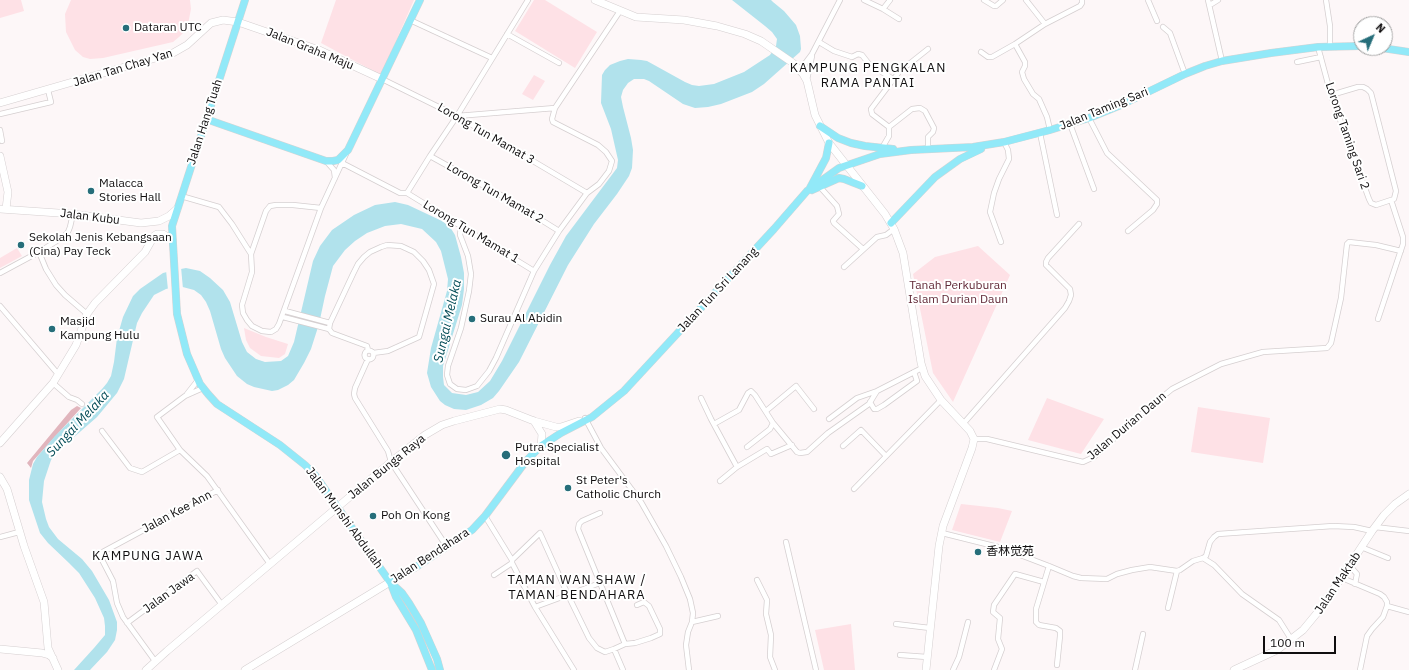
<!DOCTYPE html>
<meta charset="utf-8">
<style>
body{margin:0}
#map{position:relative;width:1409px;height:670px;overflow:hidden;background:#fdf7f8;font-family:"IBM Plex Sans",sans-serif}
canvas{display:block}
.north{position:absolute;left:1353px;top:16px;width:40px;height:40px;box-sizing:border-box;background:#fff;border:1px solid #9f9f9f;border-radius:50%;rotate:44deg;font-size:11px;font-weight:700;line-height:16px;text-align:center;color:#100e0f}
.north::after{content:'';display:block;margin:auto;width:14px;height:18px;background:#266e7a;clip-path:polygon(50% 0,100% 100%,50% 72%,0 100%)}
.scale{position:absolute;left:1263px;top:636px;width:73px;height:18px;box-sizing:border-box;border:2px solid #100e0f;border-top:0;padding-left:5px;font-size:12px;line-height:14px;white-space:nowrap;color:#100e0f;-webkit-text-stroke:3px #fff;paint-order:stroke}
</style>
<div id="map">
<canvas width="1409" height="670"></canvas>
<div class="north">N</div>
<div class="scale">100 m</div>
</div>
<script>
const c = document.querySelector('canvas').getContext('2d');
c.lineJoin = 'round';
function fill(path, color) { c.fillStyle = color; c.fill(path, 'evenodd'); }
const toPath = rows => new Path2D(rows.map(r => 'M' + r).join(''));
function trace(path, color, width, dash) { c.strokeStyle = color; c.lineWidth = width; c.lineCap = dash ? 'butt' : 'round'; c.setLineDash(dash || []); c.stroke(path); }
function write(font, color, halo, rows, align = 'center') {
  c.font = font + ' "IBM Plex Sans","Noto Sans SC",sans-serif'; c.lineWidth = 4; c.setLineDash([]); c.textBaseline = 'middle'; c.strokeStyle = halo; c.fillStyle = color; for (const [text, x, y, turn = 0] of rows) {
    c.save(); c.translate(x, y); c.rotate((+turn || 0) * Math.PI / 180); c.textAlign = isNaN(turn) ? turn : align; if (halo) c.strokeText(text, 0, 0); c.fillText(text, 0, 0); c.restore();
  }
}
const green = toPath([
 [0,0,21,0,24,11,0,18],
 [71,0,190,0,191,9,188,24,184,32,179,37,173,42,103,58,90,59,83,57,75,50,66,32,65,14],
 [336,0,414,0,381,75,321,43],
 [534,0,545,0,597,32,575,68,515,31],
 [534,75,545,81,533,100,522,94],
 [978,246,1010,275,953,402,933,373,913,274,935,257],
 [17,248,22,256,0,268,0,258],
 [244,328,266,337,288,344,285,354,279,358,261,356,250,348,246,340],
 [1047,398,1104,419,1081,454,1028,440],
 [1198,407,1270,418,1263,463,1191,452],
 [961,504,998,508,1012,511,1000,542,952,530],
 [851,624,855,670,824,670,815,630]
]);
const forest = toPath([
 [77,406,81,408,33,461,31,468,27,463,71,410]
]);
const water = toPath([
 [732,0,771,0,773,2,784,11,796,25,800,36,801,49,800,52,764,84,752,92,721,104,708,107,695,108,683,104,649,81,644,79,634,79,628,83,623,90,621,97,623,107,631,138,633,150,632,168,629,176,617,194,594,224,568,265,519,362,499,391,493,398,481,405,466,410,454,409,445,405,440,401,431,387,427,373,431,348,447,291,448,279,441,251,436,242,422,229,401,224,385,226,367,233,355,241,345,250,333,266,325,296,319,324,311,349,304,363,294,380,288,385,278,390,272,391,254,387,247,384,237,376,225,358,221,349,210,311,206,302,201,295,194,290,179,286,166,289,154,295,142,313,137,323,124,379,117,393,97,417,57,452,51,460,44,481,42,502,46,519,49,527,58,539,82,559,92,571,109,600,117,622,117,630,115,640,107,652,90,670,74,670,94,648,105,635,105,626,104,618,95,598,79,573,69,563,48,543,40,533,29,500,29,480,33,464,37,457,55,436,102,389,107,383,111,376,114,362,117,338,123,317,133,296,140,289,163,273,171,271,186,268,200,271,210,278,223,290,230,302,242,342,247,352,256,359,265,362,281,361,288,356,294,342,313,261,320,246,332,230,354,215,375,205,395,202,408,205,442,221,450,227,455,235,461,257,464,273,464,289,462,305,443,366,443,377,444,385,452,393,466,395,478,392,490,381,502,361,550,265,566,236,617,168,618,160,611,129,601,103,602,75,605,70,610,65,620,61,628,59,641,60,647,61,685,82,692,85,699,86,714,84,744,72,770,55,776,46,777,39,772,32,765,26]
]);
const pier = toPath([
 [181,267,183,289,168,290,166,270]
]);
const street = toPath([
 [864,0,883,9,899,19],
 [984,0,994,6,996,6,1003,0],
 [1026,0,1045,24],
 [1148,0,1157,21],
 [1208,0,1222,61],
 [1326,0,1330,26,1330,46],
 [1210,5,1218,0],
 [883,9,890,0],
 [410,20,492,58],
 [1163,27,1170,33,1185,74],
 [507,34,559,63],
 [819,42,834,51,852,57,858,54,862,55,869,64,893,79],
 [1318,47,1331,95,1369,199,1371,203,1376,205,1394,199,1396,191,1371,93,1367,89,1363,87,1358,87,1331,95],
 [981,52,988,57,992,57,1015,44],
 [1297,62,1321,57],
 [800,70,812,54,840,0],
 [382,79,457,116,587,193],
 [807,80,812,56],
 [0,114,51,102,48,90],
 [457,116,555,108],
 [1089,118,1107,153,1157,200,1157,204,1153,210,1128,231],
 [1070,124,1094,189],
 [889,127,912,109,920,108,925,111,934,128,933,132,928,137,928,149],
 [0,130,2,141],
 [1050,130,1047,117,1039,99,1033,94,1024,79,1022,72,1025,66,1025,62,1015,44,1045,24,1080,6,1082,3,1082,0],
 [1040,133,1057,215],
 [882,148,889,136,889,127,872,114,871,109,899,72,928,49],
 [430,156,506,198,559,231],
 [326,161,334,170,335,178],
 [342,163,400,193,407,193],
 [820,187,837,206,839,214,833,221,834,223,863,249],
 [407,193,430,156,457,116,528,0],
 [407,193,534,271],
 [181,196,219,207,232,224,251,254],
 [321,208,293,205,276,205,270,206,266,211,251,254,252,272,242,305,243,313,247,320,252,326,262,331,271,332,276,329,279,324,321,208,346,154],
 [461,226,460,235,468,256,471,274,469,291,461,328,448,366,447,375,450,384,457,389,466,390,477,386,489,371,496,358,534,271,559,231,587,193,599,184,609,171,612,161,606,152,598,145,553,122,552,119,555,108,620,11],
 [1001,242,990,212,994,193,999,179,1009,159,1008,150,1004,142],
 [39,252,46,269,56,285,65,295,87,314],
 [844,267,877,237,886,235,894,229],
 [0,273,39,252,63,237,68,232,70,227,73,214],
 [0,306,58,374],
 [285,311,330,323],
 [283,317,329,329],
 [1378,319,1403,244,1403,237,1391,200],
 [368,350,367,346,332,333,329,329,330,323,353,274,358,264,364,257,370,252,381,247,387,245,401,246,414,252,423,261,429,270,434,284,419,337,388,351,373,353],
 '364.5 355a4.5 4.5 0 1 1 9 0a4.5 4.5 0 1 1-9 0Z',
 [368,359,355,388,354,394,355,398,388,451,391,462,447,547],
 [53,383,69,397,77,400,82,404],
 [203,388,185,396,157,417,180,450,207,476,270,564],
 [187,394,198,380],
 [701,398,711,419,737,467],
 [870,402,874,409,877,409,884,405,917,381,914,372],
 [766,411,796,386,814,409],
 [585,418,601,448,641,502,666,546,681,577,690,599,693,613,692,622,688,632,686,645,689,670],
 [829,419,857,398,877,391],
 [773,423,797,452,800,453,807,452,828,433,869,404,877,391,922,368],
 [714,424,739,410,748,393,751,391,755,395,773,423,770,429,747,447],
 [963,424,1065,308,1069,301,1071,295,1070,289,1046,265,1046,262,1048,258,1079,224],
 [102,431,130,468,142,472,180,450],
 [974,439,987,439,1083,462,1094,457,1133,421,1172,389,1221,364,1263,352,1327,348,1331,343,1341,298,1347,244,1349,242,1376,245,1401,251],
 [843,446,861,430,886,456],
 [720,481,737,467,767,449,771,454,792,445],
 [854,489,941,400],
 [600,513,582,521,579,524,578,529,625,644],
 [485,516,512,560],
 [1375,527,1409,531],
 [942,533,1002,548,1049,566,1073,576,1081,578,1107,579,1117,574,1132,570,1150,567,1177,571,1180,570,1193,561,1203,558,1206,556,1210,542,1214,537,1218,534,1333,526,1354,527,1372,531],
 [0,537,19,532],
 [786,542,816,670],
 [1361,547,1388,558],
 [1203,558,1214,565,1242,594,1279,620,1291,639],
 [512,563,535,607,574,670],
 [1049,566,1036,609,1036,622,1039,625,1056,628,1060,631,1060,636,1057,665],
 [1350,566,1357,574,1355,584],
 [494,575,512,563,512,560,540,533,568,595,589,638,597,648,605,652,614,649,625,644,635,643,651,638,660,634,660,629,649,606,644,602,637,605],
 [1342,578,1380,594,1384,597,1387,602,1387,606,1383,617,1372,629,1367,636,1360,670],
 [757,580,767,600,766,614,771,635,770,657,775,670],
 [1387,606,1409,612],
 [535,607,600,583],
 [1168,608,1177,571],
 [692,622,718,616],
 [127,623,197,571,222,605],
 [896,624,930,628],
 [614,649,623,670],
 [900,655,927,657],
 [155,661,123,617,117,603,113,581,99,554,218,490],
 [953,670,959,657,968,622],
 [994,670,1002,649,998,639,1000,618,993,612,994,605,1015,574,1044,582],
 [1135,670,1143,634]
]);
const secondary = toPath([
 [595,0,636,17,684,20,717,26,745,34,761,41,793,63,803,74,807,81,815,115,829,143,885,214,894,229,903,253,921,363,925,376,941,400,970,431,974,439,972,448,943,526,939,546,926,670],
 [0,103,173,53,187,45,211,23,223,20,238,22,319,50,382,79],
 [0,156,8,192,6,209],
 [0,209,73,214,141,223,159,221,169,216,177,209],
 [534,421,542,434,541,446],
 [0,443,53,383,76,345,87,314,95,303,145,252,154,236,157,234,163,234,172,240],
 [0,477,7,489,24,546,44,602,48,648,58,670],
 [0,649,42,653,49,655,53,658],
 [146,670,167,651,391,462,425,435,442,425,454,421,500,409,506,410,534,421,556,427,561,427,579,421],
 [245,670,390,582],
 [1234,670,1277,650,1303,630,1322,607,1372,531,1384,515,1395,504,1409,494]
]);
const primary = toPath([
 [245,0,172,226,177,314,187,354,200,384,208,394,217,404,280,445,305,465,315,475,390,582,402,593,409,603,421,623,437,659,440,670],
 [1382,48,1409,52],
 [206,119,326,161,333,161,338,160,348,150,420,0],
 [820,126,838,138,851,143,865,146,893,149],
 [810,188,826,158,829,143],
 [812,190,839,178,844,179,862,186],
 [891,223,935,177,960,159,981,149],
 [390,582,416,567,472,530,485,516,526,461,541,446,561,433,592,417,624,391,774,229,807,191,839,168,880,154,911,150,973,147,1004,142,1050,130,1089,118,1121,105,1185,74,1205,66,1222,61,1271,53,1318,47,1361,46],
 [391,584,396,597,416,630,432,670]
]);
const markers = [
 [126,28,4,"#266e7a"],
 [91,191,4,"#266e7a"],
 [21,245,4,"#266e7a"],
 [472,319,4,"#266e7a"],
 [52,329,4,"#266e7a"],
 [506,455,5,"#266e7a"],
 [568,488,4,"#266e7a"],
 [373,516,4,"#266e7a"],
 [978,552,4,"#266e7a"]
];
const poiNames = [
 ["Dataran UTC",134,28],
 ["Malacca",99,184],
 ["Stories Hall",99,198],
 ["Sekolah Jenis Kebangsaan",29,238],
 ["(Cina) Pay Teck",29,252],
 ["Surau Al Abidin",480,319],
 ["Masjid",60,322],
 ["Kampung Hulu",60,336],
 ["Putra Specialist",515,448],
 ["Hospital",515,462],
 ["St Peter's",576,481],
 ["Catholic Church",576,495],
 ["Poh On Kong",381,516],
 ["香林觉苑",986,552]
];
const streetNames = [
 ["Jalan Graha Maju",310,49,22],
 ["Jalan Tan Chay Yan",123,68,-17],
 ["Jalan Taming Sari",1104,109,-22],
 ["Jalan Hang Tuah",205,122,-72],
 ["Lorong Tun Mamat 3",486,134,30],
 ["Lorong Taming Sari 2",1347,136,71],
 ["Lorong Tun Mamat 2",495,193,30],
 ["Jalan Kubu",90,217,7],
 ["Lorong Tun Mamat 1",471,232,31],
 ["Jalan Tun Sri Lanang",718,290,-47],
 ["Jalan Durian Daun",1127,426,-40],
 ["Jalan Bunga Raya",387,467,-39],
 ["Jalan Kee Ann",177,512,-28],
 ["Jalan Munshi Abdullah",344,518,54],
 ["Jalan Bendahara",430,556,-33],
 ["Jalan Maktab",1338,583,-56],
 ["Jalan Jawa",169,593,-36]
];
const parkNames = [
 ["Tanah Perkuburan",958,286],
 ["Islam Durian Daun",958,300]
];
const neighbourhoodNames = [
 ["KAMPUNG PENGKALAN",868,68],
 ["RAMA PANTAI",868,83],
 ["KAMPUNG JAWA",148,556],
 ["TAMAN WAN SHAW /",577,580],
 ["TAMAN BENDAHARA",577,595]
];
const waterNames = [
 ["Sungai Melaka",448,321,-77],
 ["Sungai Melaka",78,424,-47]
];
fill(green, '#fee1e6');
fill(forest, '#e1b5bd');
fill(water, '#b1e2ec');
fill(pier, '#fdf7f8');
trace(street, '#d5cfd0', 6);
trace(secondary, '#d5cfd0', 8);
trace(primary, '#d4d4d4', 8);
trace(street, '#fff', 4.5);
trace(secondary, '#fff', 7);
trace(primary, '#92e9f8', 7);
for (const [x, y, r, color] of markers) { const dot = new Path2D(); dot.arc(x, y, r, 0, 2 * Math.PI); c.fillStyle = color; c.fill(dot); trace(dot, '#fff', 1.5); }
write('12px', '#100e0f', '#fff', poiNames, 'left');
write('12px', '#100e0f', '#fff', streetNames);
write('12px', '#622a38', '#fff', parkNames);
c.letterSpacing = '1px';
write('13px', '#100e0f', '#fff', neighbourhoodNames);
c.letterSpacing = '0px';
write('italic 13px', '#004a55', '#fff', waterNames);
</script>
